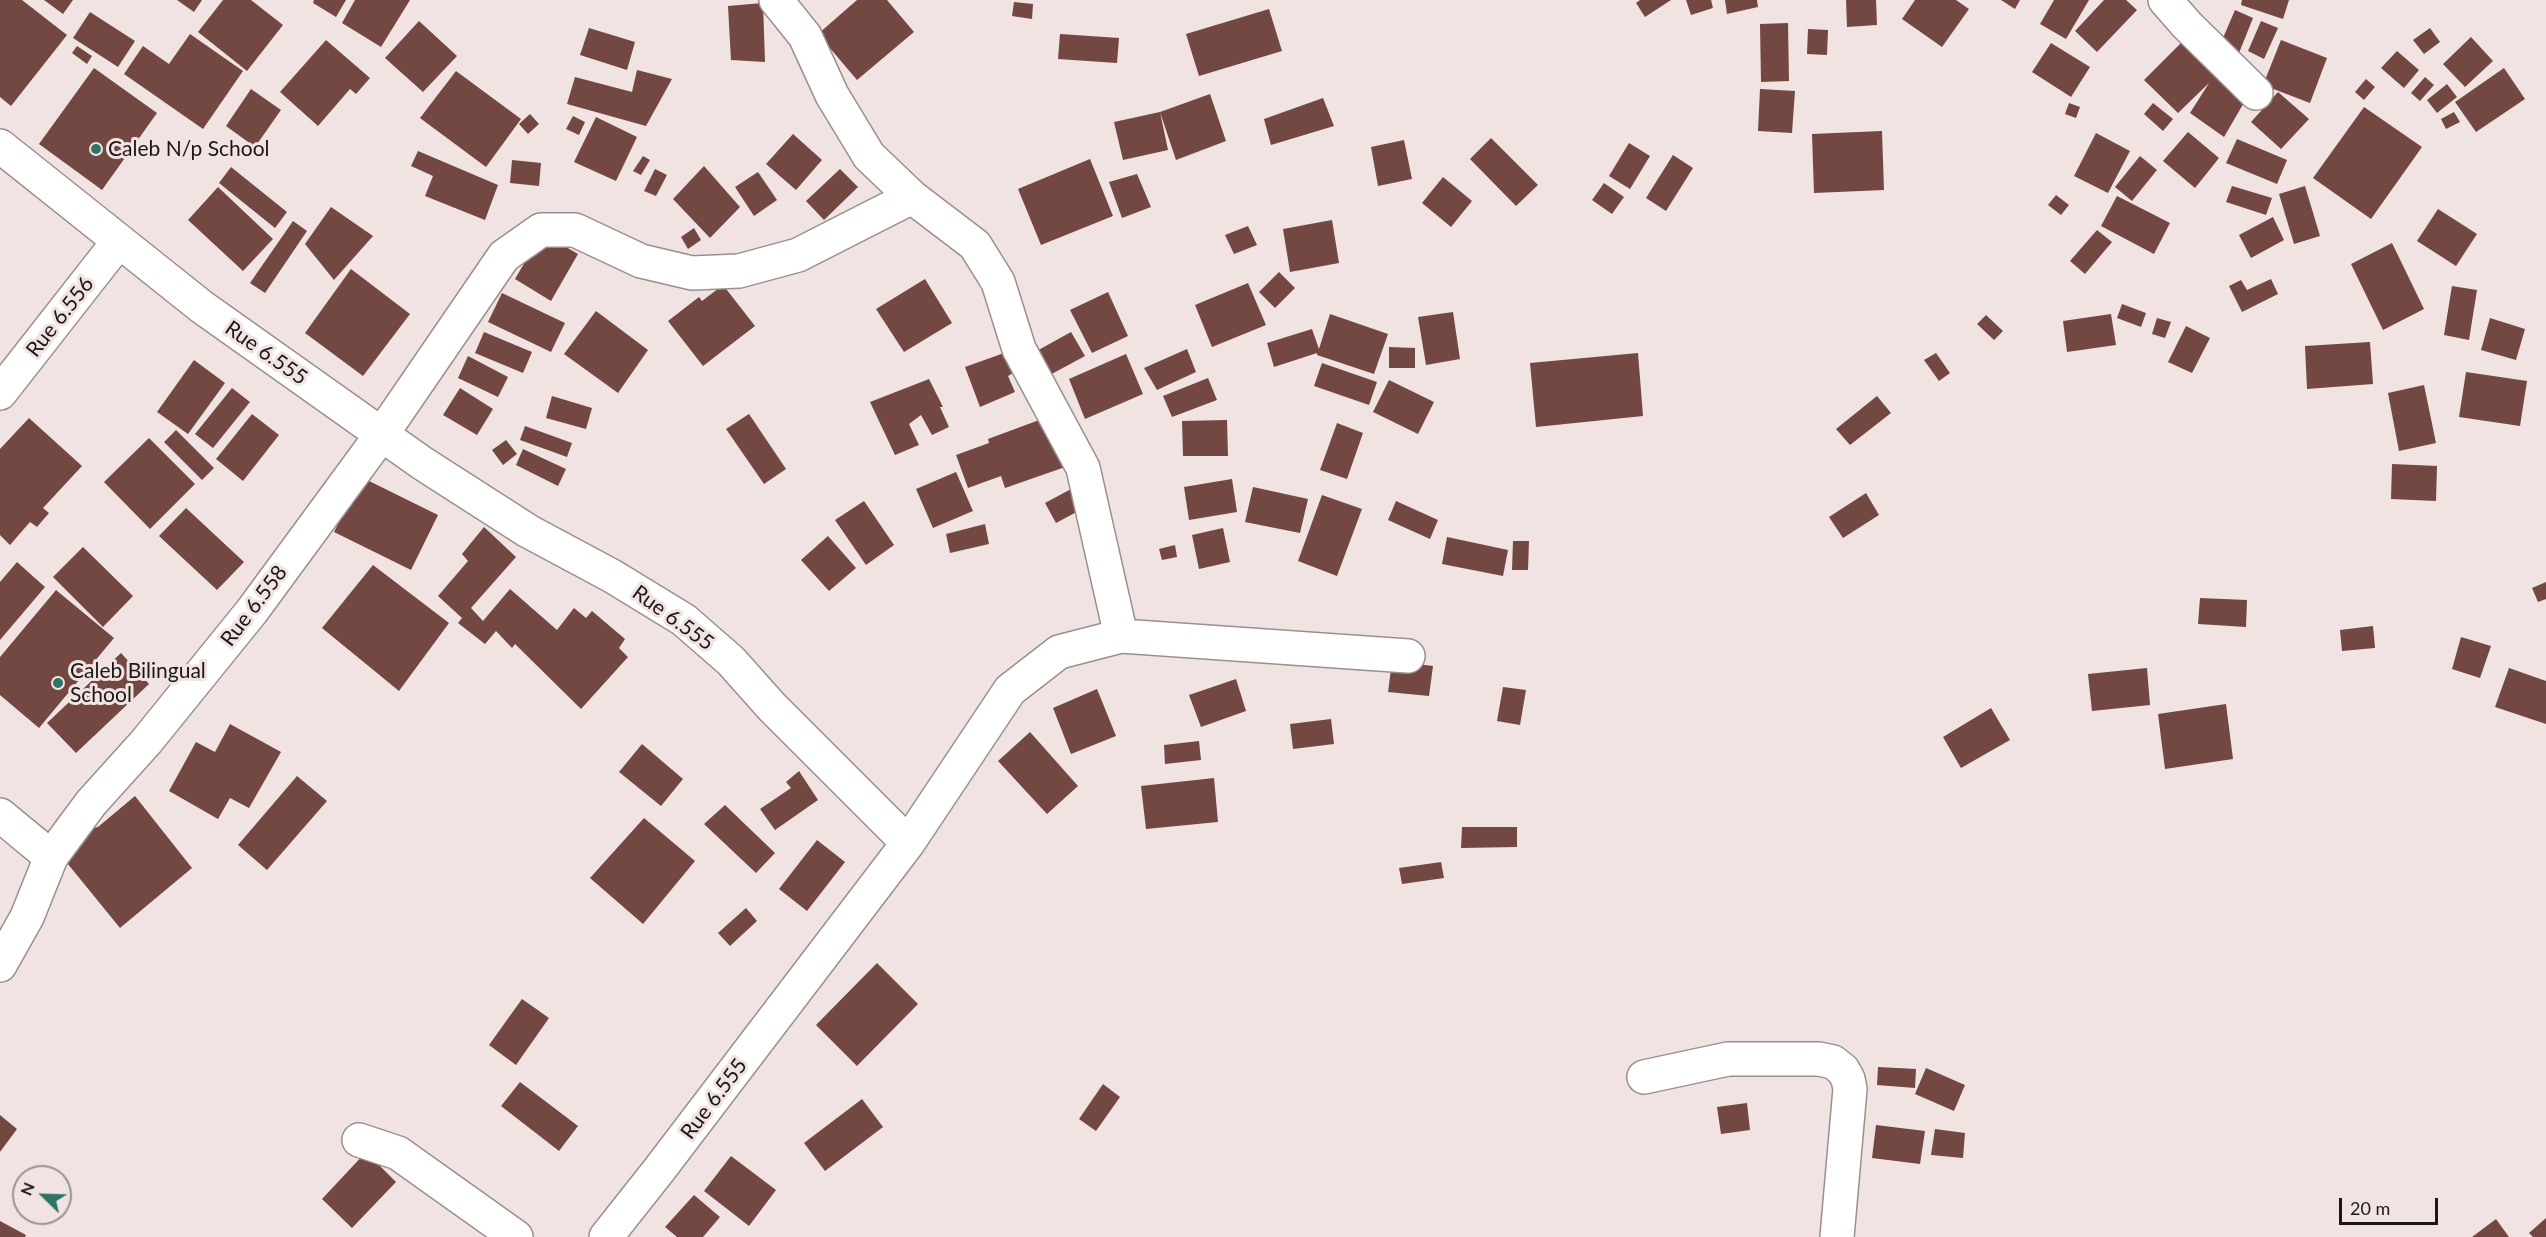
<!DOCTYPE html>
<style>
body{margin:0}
#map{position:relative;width:2546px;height:1237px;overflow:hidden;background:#f0e3e1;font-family:Lato,sans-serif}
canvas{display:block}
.north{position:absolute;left:12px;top:1165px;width:60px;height:60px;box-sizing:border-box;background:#f0e3e1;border:2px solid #9b9190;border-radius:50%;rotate:293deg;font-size:16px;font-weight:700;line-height:24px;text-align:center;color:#1b1716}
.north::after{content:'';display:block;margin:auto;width:21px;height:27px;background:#2f7365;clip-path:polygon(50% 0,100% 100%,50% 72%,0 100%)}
.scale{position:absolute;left:2339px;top:1198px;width:99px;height:27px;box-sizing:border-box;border:3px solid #1b1716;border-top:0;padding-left:8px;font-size:18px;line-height:21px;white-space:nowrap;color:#1b1716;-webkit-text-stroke:4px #f0e3e1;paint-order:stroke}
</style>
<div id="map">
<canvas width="2546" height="1237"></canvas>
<div class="north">N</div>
<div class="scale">20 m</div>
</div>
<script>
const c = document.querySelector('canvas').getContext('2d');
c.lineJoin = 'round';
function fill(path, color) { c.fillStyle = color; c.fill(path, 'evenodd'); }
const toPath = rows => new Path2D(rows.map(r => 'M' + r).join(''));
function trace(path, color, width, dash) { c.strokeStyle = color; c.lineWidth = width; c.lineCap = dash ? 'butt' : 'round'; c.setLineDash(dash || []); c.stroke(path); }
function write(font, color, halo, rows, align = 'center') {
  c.font = font + ' Lato,sans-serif'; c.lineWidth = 6; c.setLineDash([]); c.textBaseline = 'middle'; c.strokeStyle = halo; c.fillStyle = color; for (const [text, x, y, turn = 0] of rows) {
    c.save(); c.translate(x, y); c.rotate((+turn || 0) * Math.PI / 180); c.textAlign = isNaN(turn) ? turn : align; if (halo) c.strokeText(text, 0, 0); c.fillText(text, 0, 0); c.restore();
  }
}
const building = toPath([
 [0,0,22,0,67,35,11,106,0,97],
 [44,0,73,0,63,14],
 [177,0,202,0,194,12],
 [223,0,251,0,283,25,247,71,198,32],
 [314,0,346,0,336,17,313,3],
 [355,0,410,0,381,47,342,23],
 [857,0,887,0,914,32,857,80,818,34],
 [1640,0,1671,0,1645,17,1636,3],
 [1686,0,1711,0,1713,8,1691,15],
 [1725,0,1757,0,1758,7,1727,14],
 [1846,0,1876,0,1877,25,1847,27],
 [1915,0,1956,0,1969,9,1942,47,1902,19],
 [2001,0,2020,0,2015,9],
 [2054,0,2089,0,2066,39,2040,24],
 [2104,0,2126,0,2137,10,2097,52,2075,31],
 [2242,0,2289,0,2283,19,2241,5],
 [1014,2,1033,4,1032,19,1012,16],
 [763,3,765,62,731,60,728,6],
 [1269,9,1282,51,1199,76,1186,34],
 [2235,10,2253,18,2239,53,2220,45],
 [90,12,135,41,118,67,73,38],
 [419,21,457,56,423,92,385,58],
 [2261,21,2278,28,2264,59,2248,51],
 [1788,23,1789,81,1761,82,1760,24],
 [589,28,635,42,627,70,580,55],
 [2430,28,2440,42,2424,54,2413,40],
 [1808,29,1828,30,1827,55,1807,54],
 [190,34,243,71,203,129,124,74,143,46,169,64],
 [1060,34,1119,38,1117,63,1058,59],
 [2471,37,2493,61,2465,87,2443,64],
 [326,40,370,78,356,94,350,89,318,126,280,92],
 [2281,40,2327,58,2310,103,2263,85],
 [2051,43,2090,67,2071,97,2032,72],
 [2181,43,2213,75,2216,70,2249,94,2224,137,2190,113,2209,83,2178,113,2144,80],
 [77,46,92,56,87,64,72,53],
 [2397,51,2419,70,2404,88,2381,68],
 [94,68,157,113,102,190,39,144],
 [2504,68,2525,99,2476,132,2455,102],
 [637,70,672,79,646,126,567,104,575,77,632,92],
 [456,71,521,119,486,167,420,118],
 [2425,77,2434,85,2420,101,2411,93],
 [2366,79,2375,87,2364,100,2355,92],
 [2447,84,2457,97,2437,113,2427,100],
 [251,89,281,110,255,147,226,126],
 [1760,89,1795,91,1792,133,1758,131],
 [2278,92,2309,119,2281,149,2251,122],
 [1210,94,1226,141,1176,160,1160,112,1168,150,1123,160,1114,122,1160,112],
 [1323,98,1334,126,1271,145,1264,119],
 [2069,103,2080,107,2076,118,2065,114],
 [2153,103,2173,119,2163,131,2144,114],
 [2364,107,2422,147,2371,219,2313,178],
 [2454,112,2460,122,2446,129,2441,119],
 [530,114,539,124,528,134,519,124],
 [573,116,585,122,579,135,566,129],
 [596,117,637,137,616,181,574,162],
 [1882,131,1884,190,1814,193,1812,134],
 [2188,132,2219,158,2195,188,2163,161],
 [2096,133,2130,151,2108,193,2074,176],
 [793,134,822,160,796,190,766,164],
 [1491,138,1538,185,1516,206,1470,159],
 [2237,139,2287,160,2277,184,2226,163],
 [1404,140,1412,179,1378,186,1371,147],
 [1629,143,1650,156,1630,189,1609,176],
 [418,151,498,185,485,220,425,196,433,176,411,166],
 [1673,155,1693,168,1666,211,1646,198],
 [643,156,650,160,641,175,633,171],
 [2140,156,2157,170,2132,201,2115,187],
 [1090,159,1113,216,1041,245,1018,189],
 [512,160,541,163,539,186,510,183],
 [704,166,740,207,710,238,673,199],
 [231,167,287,212,275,228,219,183],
 [655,169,667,175,656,196,644,191],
 [840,169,858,187,824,220,806,201],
 [758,172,777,200,754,216,735,187],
 [1137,174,1151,207,1122,218,1109,182],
 [1443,177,1472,201,1451,227,1422,203],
 [1604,183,1624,197,1612,214,1592,200],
 [2232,186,2272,198,2266,215,2226,202],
 [2305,186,2320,236,2294,244,2279,194],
 [218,187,273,239,243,271,188,220],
 [2056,195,2069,205,2061,215,2048,205],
 [2117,196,2170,223,2154,254,2101,226],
 [331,207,373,236,334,280,305,244],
 [2438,209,2477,234,2456,266,2417,241],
 [2273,217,2284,240,2251,258,2239,235],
 [1332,220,1339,263,1290,272,1283,229],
 [293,221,307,231,265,293,250,283],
 [1248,226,1257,245,1234,254,1225,235],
 [694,228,701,240,688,249,681,237],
 [2097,230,2112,242,2085,274,2070,261],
 [542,233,578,254,551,301,515,279],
 [2392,243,2424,309,2383,330,2351,264],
 [351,269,410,314,363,376,305,333],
 [1279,272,1295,288,1275,308,1259,292],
 [925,279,952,323,904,352,876,309],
 [2271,279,2278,294,2242,312,2229,286,2241,280,2247,290],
 [1248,283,1266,325,1212,347,1195,305],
 [723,285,755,326,703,366,668,321,699,297,702,301],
 [2452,286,2477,290,2469,340,2444,335],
 [1108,292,1128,336,1092,353,1070,310],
 [502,293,565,323,551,352,488,322],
 [2122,304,2146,313,2141,327,2117,318],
 [596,311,648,350,618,393,564,354],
 [1453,312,1460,359,1426,365,1418,317],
 [1330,314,1388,334,1374,374,1317,355,1317,353,1274,367,1267,343,1312,329,1319,349],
 [2111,314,2116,345,2067,352,2063,321],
 [1986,315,2003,331,1994,340,1977,324],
 [2157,318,2171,322,2165,338,2152,334],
 [2490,318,2525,329,2516,360,2481,350],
 [2186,326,2210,338,2192,373,2168,362],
 [484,332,532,352,523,373,475,353],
 [1071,332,1085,356,1048,376,1033,353],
 [2370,342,2373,384,2307,389,2305,346],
 [1389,347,1415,348,1415,368,1389,368],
 [1187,349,1196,372,1157,390,1144,368],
 [1004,353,1013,373,1008,376,1015,392,980,407,965,367],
 [1638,353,1643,416,1536,427,1530,363],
 [1936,353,1950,373,1939,381,1924,360],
 [1126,354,1143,394,1085,419,1069,379],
 [468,356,508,377,498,397,458,378],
 [194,360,225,383,188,434,157,412],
 [1322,363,1377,382,1369,405,1314,386],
 [2466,372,2527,381,2520,426,2459,417],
 [1208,378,1217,400,1172,417,1163,396],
 [929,379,943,407,940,407,949,427,932,435,921,415,909,424,919,445,895,455,870,402],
 [1389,380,1434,402,1418,434,1373,412],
 [2424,385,2436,443,2399,451,2388,393],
 [232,388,250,402,213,448,195,434],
 [460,388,493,409,477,435,443,415],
 [552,396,592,408,586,429,546,418],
 [1877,396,1891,413,1850,445,1836,429],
 [252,414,279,435,243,481,216,459],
 [749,414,786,469,764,484,726,429],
 [1050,416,1068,466,1005,488,1001,476,968,488,956,455,989,443,988,439],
 [29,418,82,466,43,508,49,513,37,527,30,522,10,545,0,535,0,449],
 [1227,420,1228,456,1183,456,1182,421],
 [1337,423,1363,433,1347,479,1320,470],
 [525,426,572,443,567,457,520,440],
 [176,430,214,468,202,480,164,442],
 [149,438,195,484,150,529,104,482],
 [506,440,517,454,503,465,492,450],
 [523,449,566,469,558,486,516,465],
 [2392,464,2437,466,2436,501,2391,499],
 [956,472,973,511,933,528,916,489],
 [361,477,438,515,411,570,334,532],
 [1232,479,1237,512,1189,520,1184,487],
 [1253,487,1308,499,1300,533,1245,522],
 [1073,488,1084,508,1056,523,1045,503],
 [1866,493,1879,515,1843,538,1829,517],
 [1322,495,1362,509,1337,576,1298,561],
 [864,501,894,545,866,565,835,520],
 [1396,501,1438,520,1430,539,1388,520],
 [186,508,244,562,217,590,159,536],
 [985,524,989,544,950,553,946,534],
 [484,527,516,557,471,608,483,621,510,589,557,630,574,608,586,618,592,611,625,639,619,648,628,657,581,709,515,644,512,648,496,631,485,644,458,623,462,618,438,596,468,561,462,554],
 [1223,528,1230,562,1199,569,1192,535],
 [828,536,856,568,829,591,801,560],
 [1447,537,1508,550,1503,576,1442,564],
 [1513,541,1529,541,1528,570,1512,570],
 [1175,545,1177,557,1162,560,1159,549],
 [83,547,133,596,103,627,53,577],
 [17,562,45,587,0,640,0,582],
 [373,565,449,623,399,691,322,628],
 [2546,582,2546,599,2538,602,2532,588],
 [56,590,114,638,39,728,0,695,0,657],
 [2200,598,2247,600,2246,627,2198,624],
 [2373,626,2375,648,2342,651,2340,630],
 [2461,637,2491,646,2480,678,2452,669],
 [121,653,149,684,76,753,47,723],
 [1392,661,1433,666,1429,696,1388,692],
 [2147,668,2150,705,2092,711,2088,674],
 [2509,668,2546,681,2546,724,2495,707],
 [1236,679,1246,711,1201,727,1189,695],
 [1503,687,1526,690,1520,725,1497,721],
 [1097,689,1116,736,1071,754,1053,708],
 [2226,704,2233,759,2165,769,2158,714],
 [1991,708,2010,740,1961,768,1943,737],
 [1331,719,1334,744,1293,749,1290,724],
 [230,724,281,752,249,808,230,798,218,819,169,791,196,742,215,752],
 [1030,732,1078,786,1047,814,998,761],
 [1199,741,1201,760,1165,764,1164,745],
 [642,744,683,779,661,806,619,772],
 [799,771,818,800,775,830,760,809,791,788,786,782],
 [297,776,327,801,267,870,238,845],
 [1214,778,1218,822,1146,829,1141,786],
 [135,796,192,868,120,928,63,858,81,830,98,827],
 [725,805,775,853,756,873,704,824],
 [644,818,695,861,643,924,590,878],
 [1462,827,1517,827,1517,847,1461,848],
 [817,840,845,862,807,911,779,889],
 [1441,862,1444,878,1402,884,1399,868],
 [746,908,757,921,730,946,718,933],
 [877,963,918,1004,857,1066,816,1025],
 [522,999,549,1018,516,1065,489,1045],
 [1878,1067,1916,1069,1915,1088,1877,1085],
 [1926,1068,1965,1085,1954,1111,1915,1094],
 [520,1082,578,1126,559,1151,501,1106],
 [1103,1084,1120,1097,1096,1131,1079,1119],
 [862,1099,883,1127,825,1171,804,1143],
 [1747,1103,1750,1130,1721,1134,1717,1107],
 [0,1115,17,1129,0,1152],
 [1876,1125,1925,1131,1920,1164,1872,1158],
 [1935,1129,1965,1133,1963,1158,1931,1155],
 [366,1152,396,1182,352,1228,322,1199],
 [731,1156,776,1190,749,1226,704,1191],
 [694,1195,720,1217,703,1237,677,1237,665,1227],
 [2546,1218,2546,1237,2533,1237,2529,1233],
 [2496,1219,2509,1237,2472,1237],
 [0,1221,26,1235,25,1237,0,1237]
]);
const minor = toPath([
 [776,0,805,36,832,95,869,156,912,197,975,245,998,282,1019,349,1083,468,1121,636],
 [2165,0,2187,25,2256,93],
 [0,146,202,307,422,463,528,531,612,576,684,620,731,661,772,707,908,843,659,1170,606,1237],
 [0,393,119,241],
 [0,815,51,857,27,917,0,965],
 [908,843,1010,690,1059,652,1121,636,1408,656],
 [51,857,91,803,146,742,252,611,382,434,504,256,541,230,575,230,641,261,692,273,739,271,798,255,912,197],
 [1644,1077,1728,1059,1819,1059,1833,1062,1843,1070,1848,1079,1850,1089,1837,1237],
 [359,1140,398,1153,516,1237]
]);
const markers = [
 [96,149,6,"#2f7365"],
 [58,683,6,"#2f7365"]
];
const poiNames = [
 ["Caleb N/p School",108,149],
 ["Caleb Bilingual",70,671],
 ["School",70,695]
];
const streetNames = [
 ["Rue 6.556",60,317,-52],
 ["Rue 6.555",266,353,35],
 ["Rue 6.558",254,606,-53],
 ["Rue 6.555",673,618,36],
 ["Rue 6.555",714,1099,-53]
];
fill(building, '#734742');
trace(minor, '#9b8f8d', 36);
trace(minor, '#fff', 33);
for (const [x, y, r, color] of markers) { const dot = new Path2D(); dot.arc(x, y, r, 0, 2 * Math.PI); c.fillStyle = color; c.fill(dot); trace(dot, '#f0e3e1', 2); }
write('21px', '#1b1716', '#f0e3e1', poiNames, 'left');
write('21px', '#1b1716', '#f0e3e1', streetNames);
</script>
